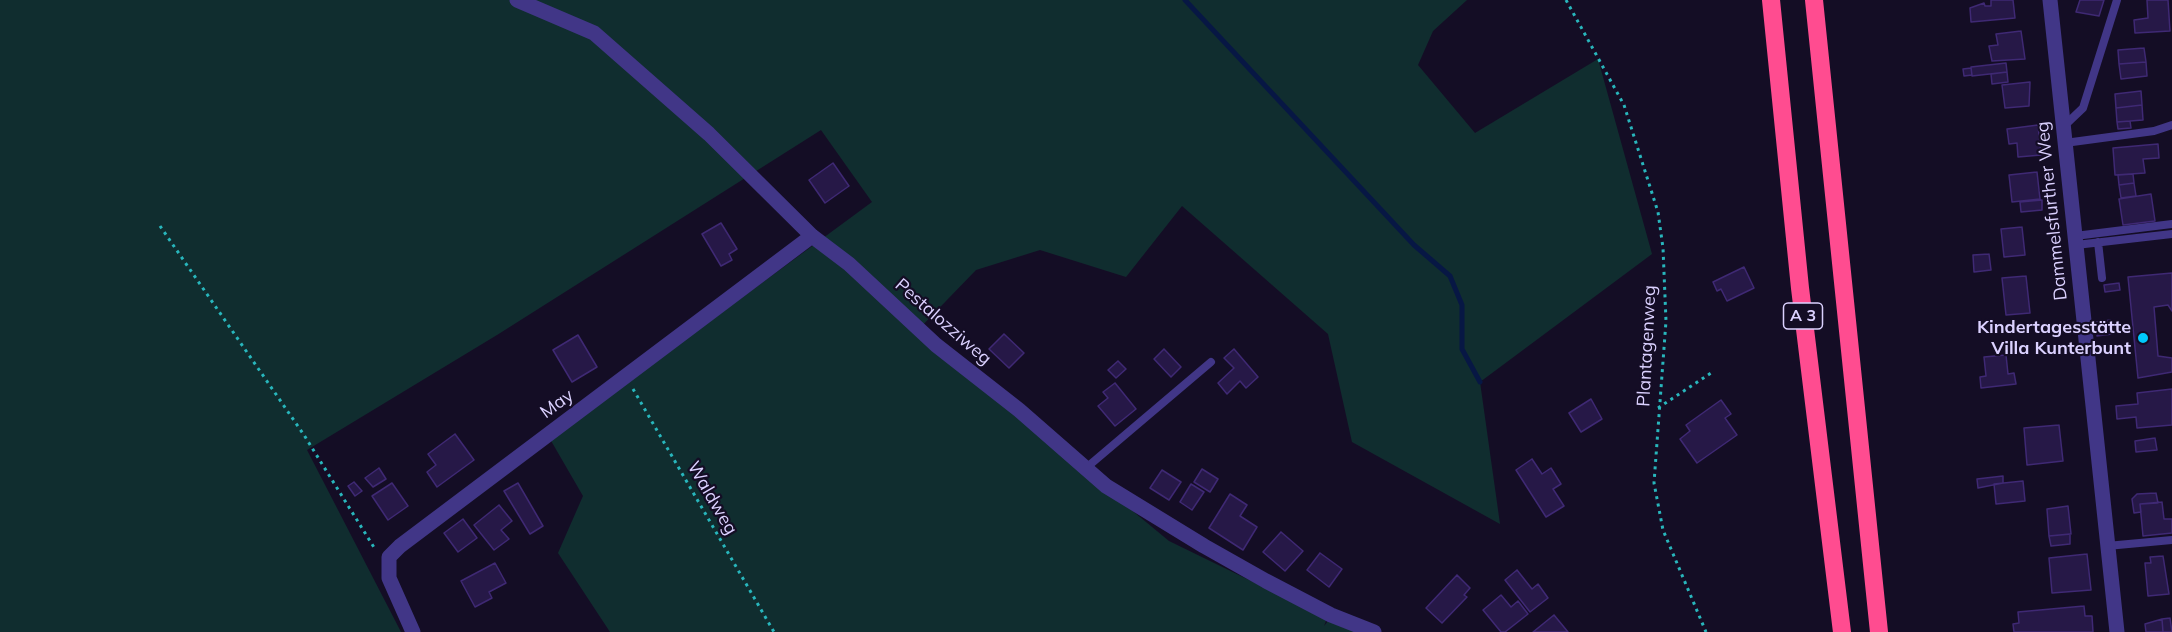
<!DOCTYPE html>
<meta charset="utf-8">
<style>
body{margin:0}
canvas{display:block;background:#140d25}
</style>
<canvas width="2172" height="632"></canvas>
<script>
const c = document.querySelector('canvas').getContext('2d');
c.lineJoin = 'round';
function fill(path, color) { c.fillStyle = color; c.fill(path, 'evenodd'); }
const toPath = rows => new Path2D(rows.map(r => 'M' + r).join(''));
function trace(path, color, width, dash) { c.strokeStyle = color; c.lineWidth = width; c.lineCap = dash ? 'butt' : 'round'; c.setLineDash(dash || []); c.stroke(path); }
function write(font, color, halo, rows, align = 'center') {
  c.font = font + ' Mulish,sans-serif'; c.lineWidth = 4.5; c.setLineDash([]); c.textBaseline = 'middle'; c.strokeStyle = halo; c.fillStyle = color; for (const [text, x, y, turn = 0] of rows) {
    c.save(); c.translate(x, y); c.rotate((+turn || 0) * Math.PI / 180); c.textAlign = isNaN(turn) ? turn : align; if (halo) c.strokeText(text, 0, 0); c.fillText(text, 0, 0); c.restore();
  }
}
const green = toPath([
 [0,0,1467,0,1433,31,1418,65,1475,133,1598,59,1652,254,1480,382,1500,524,1352,442,1328,334,1182,206,1126,277,1040,250,976,270,916,332,1169,541,1327,618,1324,626,1329,620,1357,632,610,632,558,553,583,496,550,439,872,202,821,130,497,335,307,450,401,632,0,632]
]);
const stream = toPath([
 [1185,0,1414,245,1450,276,1462,305,1462,349,1480,382]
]);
const building = toPath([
 [1991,0,2013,0,2015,18,1971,22,1970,8,1984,3,1985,6,1991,6,1991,0],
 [2080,0,2104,0,2099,16,2076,12,2080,0],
 [2147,0,2168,0,2170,31,2135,33,2134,20,2148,18,2147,0],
 [2021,31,2025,59,1992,61,1989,46,1998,45,1996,34,2021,31],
 [2144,48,2146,62,2119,64,2118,50,2144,48],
 [2146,62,2147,76,2121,79,2119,64,2146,62],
 [2006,63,2007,72,1972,76,1971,67,2006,63],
 [1971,68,1972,75,1964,76,1963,69,1971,68],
 [2007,72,2008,82,1992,84,1991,74,2007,72],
 [2030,82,2029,106,2005,108,2002,85,2030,82],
 [2141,91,2142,105,2116,108,2115,94,2141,91],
 [2142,105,2143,120,2117,122,2116,108,2142,105],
 [2130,121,2131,128,2118,129,2117,122,2130,121],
 [2038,125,2041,155,2018,157,2017,143,2009,144,2007,129,2038,125],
 [2158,144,2159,158,2143,159,2145,173,2115,175,2113,148,2158,144],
 [833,163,849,186,825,203,809,180,833,163],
 [2037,172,2040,199,2012,202,2009,175,2037,172],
 [2133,174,2134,183,2119,185,2118,175,2133,174],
 [2134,183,2136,196,2121,198,2119,185,2134,183],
 [2151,194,2155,221,2123,225,2119,199,2151,194],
 [2042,200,2042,210,2021,212,2020,202,2042,200],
 [721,223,737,249,729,254,732,260,721,266,702,234,721,223],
 [2022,227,2025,255,2004,257,2001,229,2022,227],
 [1989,254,1991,270,1974,272,1973,255,1989,254],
 [1744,267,1754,288,1727,301,1721,289,1717,291,1713,282,1744,267],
 [2172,273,2172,311,2168,305,2154,307,2158,356,2172,358,2172,372,2138,378,2128,277,2172,273],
 [2026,276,2030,313,2006,315,2002,278,2026,276],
 [2119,283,2120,290,2105,292,2104,285,2119,283],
 [2111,320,2112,334,2104,335,2103,321,2111,320],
 [2103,321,2104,335,2097,336,2095,322,2103,321],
 [1004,334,1024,353,1009,368,989,349,1004,334],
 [578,335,597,367,572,382,553,350,578,335],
 [1164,349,1181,367,1171,377,1154,359,1164,349],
 [1234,349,1258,377,1246,388,1240,381,1227,394,1218,383,1234,368,1224,358,1234,349],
 [2006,355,2008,374,2014,373,2016,384,1981,388,1980,377,1986,376,1984,357,2006,355],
 [1118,361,1126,369,1116,378,1108,370,1118,361],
 [1115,383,1136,409,1115,426,1098,406,1108,398,1103,392,1115,383],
 [2172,389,2172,425,2137,428,2136,417,2117,419,2116,406,2138,404,2137,393,2172,389],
 [1591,399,1602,419,1581,432,1569,413,1591,399],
 [1721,400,1731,414,1725,418,1737,435,1697,463,1680,439,1690,431,1686,425,1721,400],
 [2059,425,2063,461,2027,465,2024,428,2059,425],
 [455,434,474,460,437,487,427,472,436,465,428,454,455,434],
 [2155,438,2157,450,2136,452,2135,441,2155,438],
 [1532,459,1542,474,1551,468,1561,484,1553,489,1564,506,1546,517,1516,470,1532,459],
 [379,468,386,479,373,487,365,478,379,468],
 [1202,469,1218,479,1210,492,1194,482,1202,469],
 [1162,470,1181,482,1169,500,1150,488,1162,470],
 [2003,476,2003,483,1978,488,1977,479,2003,476],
 [2023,481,2025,501,1996,504,1994,484,2023,481],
 [354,482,362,491,355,496,348,486,354,482],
 [392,483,408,506,388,520,372,496,392,483],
 [518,483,543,526,530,534,504,491,518,483],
 [1191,484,1204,492,1192,510,1180,502,1191,484],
 [2156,493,2158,503,2140,504,2141,512,2134,513,2132,499,2137,494,2156,493],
 [1230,494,1247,505,1240,516,1257,527,1243,550,1209,528,1230,494],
 [2162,502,2164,519,2172,519,2172,533,2143,536,2140,504,2162,502],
 [499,505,512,521,501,530,509,539,494,550,474,525,499,505],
 [2068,506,2071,534,2049,536,2047,509,2068,506],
 [463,519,477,538,458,552,444,533,463,519],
 [1281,532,1303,551,1285,571,1263,552,1281,532],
 [2070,534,2070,544,2051,546,2049,536,2070,534],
 [1320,553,1342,569,1329,587,1307,570,1320,553],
 [2087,554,2091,590,2052,593,2049,558,2087,554],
 [2163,556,2169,594,2148,596,2145,563,2151,563,2150,557,2163,556],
 [495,563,506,583,489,592,492,598,475,607,461,581,495,563],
 [1517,570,1532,589,1538,584,1548,598,1530,612,1505,580,1517,570],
 [1457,575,1470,588,1464,595,1467,597,1442,623,1426,608,1457,575],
 [1501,595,1511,607,1518,601,1528,614,1505,632,1501,632,1483,610,1501,595],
 [2084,606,2085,616,2092,616,2093,632,2014,632,2013,624,2019,623,2018,612,2084,606],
 [1554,615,1568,632,1533,632,1554,615],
 [2170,618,2172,632,2163,632,2162,619,2170,618],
 [2162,619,2163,632,2146,632,2145,624,2162,619]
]);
const path = toPath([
 [1566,0,1624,105,1658,212,1663,248,1666,321,1654,483,1663,530,1706,632],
 [160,226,304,435,375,549],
 [633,389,774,632],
 [1658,408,1714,371]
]);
const lane = toPath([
 [2063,127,2083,108,2117,0],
 [2065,143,2154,131,2172,125],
 [2075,236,2172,224],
 [2098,242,2102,278],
 [2076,245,2172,234],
 [1086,468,1211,362],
 [2107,546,2172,540]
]);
const street = toPath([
 [517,0,594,33,709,134,812,236,849,264,936,345,1019,410,1106,486,1204,546,1266,581,1331,615,1374,632],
 [2050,0,2117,632],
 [413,632,389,578,389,557,400,546,812,236]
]);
const highway = toPath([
 [1771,0,1800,288,1842,632],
 [1814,0,1879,632]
]);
const markers = [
 [2143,338,6,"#00c9fc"]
];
const shields = [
 [1803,316,39]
];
const shieldNames = [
 ["A 3",1803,316]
];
const streetNames = [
 ["Dammelsfurther Weg",2052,211,-96],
 ["Pestalozziweg",943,322,41],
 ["Plantagenweg",1647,346,-87],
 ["May",557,404,-36],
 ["Waldweg",712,498,60]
];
const poiNames = [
 ["Kindertagesstätte",2131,328],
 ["Villa Kunterbunt",2131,349]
];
fill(green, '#102d2f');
trace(stream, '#071744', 5);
fill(building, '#261847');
trace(building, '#3f2974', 1.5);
trace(path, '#28b6bc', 3, [3, 4.5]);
trace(lane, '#413687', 8);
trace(street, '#413687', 15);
trace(highway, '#ff4c90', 18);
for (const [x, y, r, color] of markers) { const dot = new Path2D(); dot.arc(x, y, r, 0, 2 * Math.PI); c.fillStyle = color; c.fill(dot); trace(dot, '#140d25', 2); }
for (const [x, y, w] of shields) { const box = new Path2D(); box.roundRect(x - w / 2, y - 13, w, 26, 4.5); c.fillStyle = '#140d25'; c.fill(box); trace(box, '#dbd1ff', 1.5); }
write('bold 16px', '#dbd1ff', null, shieldNames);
write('18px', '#dbd1ff', '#140d25', streetNames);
write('bold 18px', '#dbd1ff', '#140d25', poiNames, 'right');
</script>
